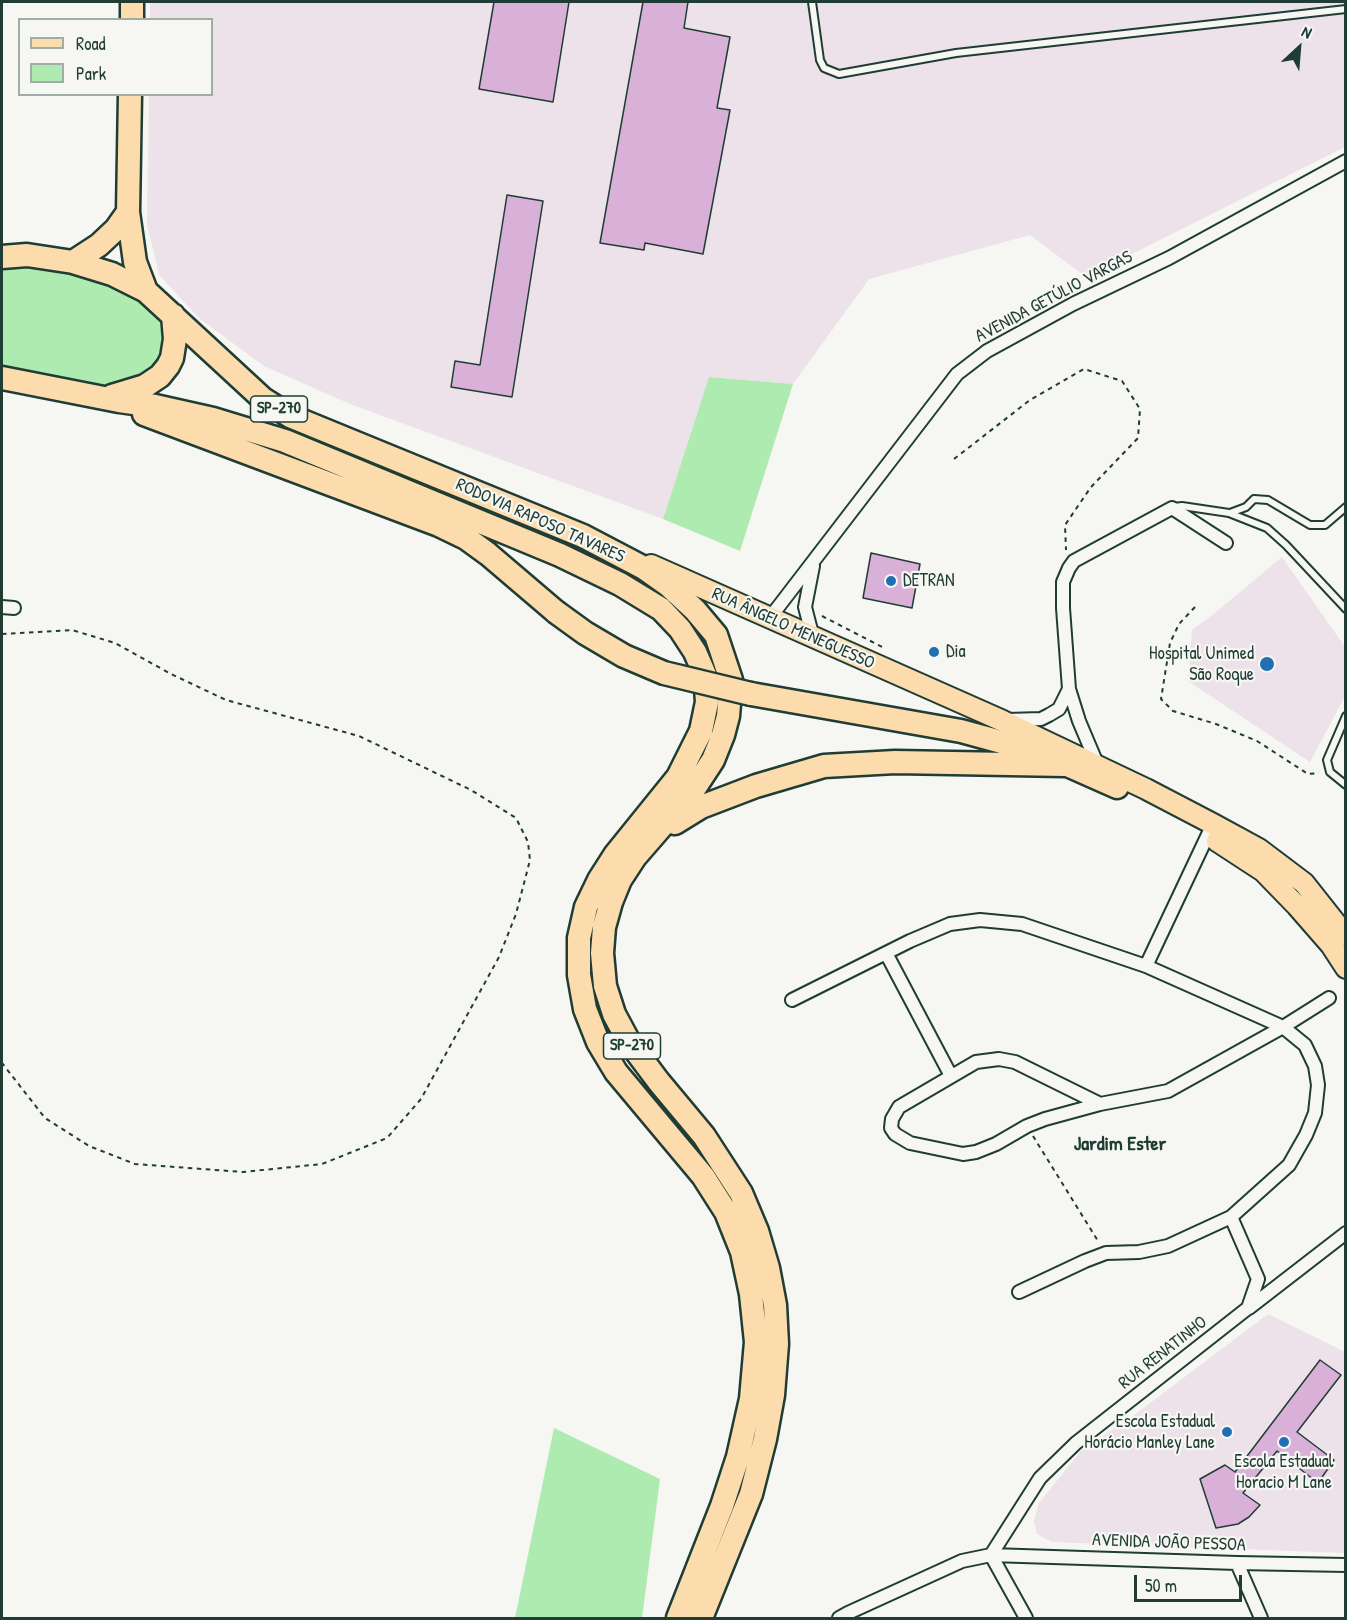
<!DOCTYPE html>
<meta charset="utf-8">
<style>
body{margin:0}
#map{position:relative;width:1347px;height:1620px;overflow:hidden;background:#f6f6f2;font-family:"Patrick Hand",sans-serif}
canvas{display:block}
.frame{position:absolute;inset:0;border:3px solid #1f3d34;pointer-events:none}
.legend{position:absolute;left:18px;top:18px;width:195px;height:78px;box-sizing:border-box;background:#f6f6f2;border:2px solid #a0aca6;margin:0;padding:8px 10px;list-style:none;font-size:18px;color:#1f3d34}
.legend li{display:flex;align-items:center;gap:12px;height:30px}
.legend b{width:30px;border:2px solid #a0aca6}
.north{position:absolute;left:1269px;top:18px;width:60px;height:60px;-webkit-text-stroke:4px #f6f6f2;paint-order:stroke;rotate:26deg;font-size:16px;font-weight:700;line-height:24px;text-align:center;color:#1f3d34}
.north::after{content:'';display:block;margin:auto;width:21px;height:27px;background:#1f3d34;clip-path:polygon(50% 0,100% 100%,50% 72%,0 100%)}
.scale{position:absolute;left:1134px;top:1575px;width:108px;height:27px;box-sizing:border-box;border:3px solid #1f3d34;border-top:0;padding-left:8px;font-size:18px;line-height:21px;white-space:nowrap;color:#1f3d34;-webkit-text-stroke:4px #f6f6f2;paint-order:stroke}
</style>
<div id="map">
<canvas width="1347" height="1620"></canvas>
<div class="frame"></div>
<ul class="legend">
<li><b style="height:8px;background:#fcdcac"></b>Road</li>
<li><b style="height:16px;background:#aeebb1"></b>Park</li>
</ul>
<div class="north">N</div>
<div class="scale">50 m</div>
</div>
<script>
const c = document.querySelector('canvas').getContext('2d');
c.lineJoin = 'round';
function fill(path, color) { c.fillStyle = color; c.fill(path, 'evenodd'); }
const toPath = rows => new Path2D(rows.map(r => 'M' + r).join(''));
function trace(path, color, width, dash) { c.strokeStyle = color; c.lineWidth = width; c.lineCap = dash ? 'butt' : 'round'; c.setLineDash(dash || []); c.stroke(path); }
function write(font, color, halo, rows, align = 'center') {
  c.font = font + ' "Patrick Hand",sans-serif'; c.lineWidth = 4.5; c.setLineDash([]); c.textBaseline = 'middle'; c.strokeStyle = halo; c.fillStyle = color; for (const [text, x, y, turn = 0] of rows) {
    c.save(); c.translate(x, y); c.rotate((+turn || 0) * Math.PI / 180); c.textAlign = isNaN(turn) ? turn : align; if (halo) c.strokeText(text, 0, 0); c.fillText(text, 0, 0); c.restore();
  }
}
const built = toPath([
 [150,2,1345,2,1345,147,1086,277,1030,235,869,279,793,384,709,377,663,519,350,404,264,366,199,318,159,275,147,224,149,95,212,94,212,20,150,19],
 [1282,557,1345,647,1345,696,1310,762,1188,681,1192,630,1215,613],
 [1268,1314,1345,1352,1345,1553,1052,1542,1037,1534,1034,1521,1039,1503,1081,1451,1137,1413]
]);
const green = toPath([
 [19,266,79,272,122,290,152,311,165,330,160,368,136,382,100,388,2,369,2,271],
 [709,377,793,384,740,551,663,519],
 [554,1428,660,1479,642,1618,515,1618]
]);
const building = toPath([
 [494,2,569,2,553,102,479,89,494,2],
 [643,2,688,2,684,28,730,37,717,108,730,110,703,254,645,243,644,250,600,243,643,2],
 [507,195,543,201,512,397,451,387,455,361,480,365,507,195],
 [871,553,920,564,912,608,863,598,871,553],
 [1320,1360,1341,1375,1297,1432,1334,1460,1318,1483,1277,1451,1243,1493,1260,1505,1249,1517,1238,1524,1216,1528,1200,1479,1225,1465,1235,1472,1320,1360]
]);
const path = toPath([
 [954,459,1030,400,1084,369,1122,381,1140,409,1138,438,1091,487,1065,525,1066,550],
 [1195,607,1179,624,1170,643,1161,699,1173,711,1216,724,1257,741,1308,774,1319,773],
 [822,616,886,649],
 [2,634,72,630,115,643,171,674,226,700,359,736,471,790,516,818,528,842,530,860,516,914,499,957,421,1099,387,1138,322,1164,243,1172,135,1164,89,1146,45,1118,2,1063],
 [1033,1136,1098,1241]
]);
const lane = toPath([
 [812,2,820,60,824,68,839,74,956,53,1346,9],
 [1174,507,1182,506,1229,513,1267,528,1286,545,1346,609],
 [1230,513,1246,507,1254,499,1268,500,1310,525,1325,525,1346,507],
 [1346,716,1327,760,1330,772,1346,785]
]);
const street = toPath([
 [2,607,14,608],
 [769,619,957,374,987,351,1073,304,1169,258,1346,161],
 [813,638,805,607,813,566],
 [1007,720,1041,719,1049,715,1059,709,1069,689],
 [1098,766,1079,721,1069,689,1063,608,1063,582,1069,568,1074,561,1172,508,1226,543],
 [886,953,951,1076],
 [1146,966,1213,824],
 [792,1000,910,941,950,924,980,920,1022,924,1146,966,1283,1027,1305,1045,1315,1066,1318,1085,1315,1113,1306,1135,1289,1165,1231,1217,1168,1246,1139,1252,1106,1253,1085,1261,1019,1292],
 [1100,1104,1015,1062,999,1059,976,1062,899,1107,892,1119,891,1128,895,1134,910,1143,963,1154,976,1152,996,1144,1027,1126,1045,1119,1100,1104,1168,1091,1283,1027,1329,998],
 [1249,1308,1346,1233],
 [991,1555,1040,1478,1076,1443,1248,1308,1258,1279,1231,1217],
 [991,1555,1026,1618],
 [1237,1563,1261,1618],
 [839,1618,848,1613,962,1561,991,1555,1237,1563,1346,1565]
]);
const primary = toPath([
 [651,565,1003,721,1146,789,1213,824,1259,849,1304,883,1346,936],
 [1217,841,1263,871,1297,906,1331,945,1346,968]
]);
const highway = toPath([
 [132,20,132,2],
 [130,94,128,212,135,262,146,291],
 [2,257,27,255,73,262,112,274,146,291,263,399,290,416,583,536,644,568,668,585,695,610,716,635,731,680,728,716,723,735,713,760,694,789,635,857,620,880,611,902,604,927,602,953,605,986,614,1014,629,1042,659,1082,704,1136,741,1193,757,1231,768,1268,775,1305,777,1344,773,1395,765,1439,751,1494,701,1618],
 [73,262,99,245,116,229,128,212],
 [2,378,119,401,155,406,213,419,285,441,560,555,620,584,661,609,680,629,695,652,705,675,707,702,701,731,678,777,615,855,599,880,586,907,579,938,579,975,585,1009,598,1042,616,1072,703,1176,726,1212,742,1252,751,1294,756,1342,751,1399,738,1457,722,1506,678,1618],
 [112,396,145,386,160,376,168,366,172,358,175,339,173,315],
 [144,414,439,525,466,538,488,554,556,612],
 [751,694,961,731,1038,752,1117,787],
 [675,823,701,807,756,786,824,766,895,762,1065,765]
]);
const highwayBridge = toPath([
 [556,612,585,633,624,656,664,673,751,694]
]);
const markers = [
 [891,581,6,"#1f6fb2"],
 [934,652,6,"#1f6fb2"],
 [1267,664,8,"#1f6fb2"],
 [1227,1432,6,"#1f6fb2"],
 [1284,1442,6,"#1f6fb2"]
];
const shields = [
 [279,409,57],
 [632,1046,57]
];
const shieldNames = [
 ["SP-270",279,409],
 ["SP-270",632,1046]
];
const streetNames = [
 ["AVENIDA GETÚLIO VARGAS",1054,297,-28],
 ["RODOVIA RAPOSO TAVARES",540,521,24],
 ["RUA ÂNGELO MENEGUESSO",793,629,24],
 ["RUA RENATINHO",1163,1353,-38],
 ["AVENIDA JOÃO PESSOA",1169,1543,2]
];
const poiNames = [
 ["DETRAN",903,581],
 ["Dia",946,652],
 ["Hospital Unimed",1254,654,"right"],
 ["São Roque",1254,675,"right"],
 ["Escola Estadual",1215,1422,"right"],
 ["Horácio Manley Lane",1215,1443,"right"],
 ["Escola Estadual",1284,1462,"center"],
 ["Horacio M Lane",1284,1483,"center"]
];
const neighbourhoodNames = [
 ["Jardim Ester",1120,1145]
];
fill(built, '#ede1ea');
fill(green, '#aeebb1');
fill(building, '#d9b0d7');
trace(building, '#1f3d34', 1.5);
trace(lane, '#1f3d34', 10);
trace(street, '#1f3d34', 16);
trace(primary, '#1f3d34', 24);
trace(highway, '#1f3d34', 27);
trace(path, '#1f3d34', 2, [4.5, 4.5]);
trace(lane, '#f6f6f2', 6);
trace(street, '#f6f6f2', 12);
trace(primary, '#fcdcac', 20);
trace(highway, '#fcdcac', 22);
trace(highwayBridge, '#1f3d34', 27, []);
trace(highwayBridge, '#fcdcac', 22);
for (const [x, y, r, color] of markers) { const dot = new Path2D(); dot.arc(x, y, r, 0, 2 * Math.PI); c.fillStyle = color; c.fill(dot); trace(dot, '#f6f6f2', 2); }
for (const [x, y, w] of shields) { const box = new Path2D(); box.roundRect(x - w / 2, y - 13, w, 26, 4.5); c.fillStyle = '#f6f6f2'; c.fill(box); trace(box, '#1f3d34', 1.5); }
write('bold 16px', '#1f3d34', null, shieldNames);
write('18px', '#1f3d34', '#f6f6f2', streetNames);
write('18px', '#1f3d34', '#f6f6f2', poiNames, 'left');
write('bold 20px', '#1f3d34', '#f6f6f2', neighbourhoodNames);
</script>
